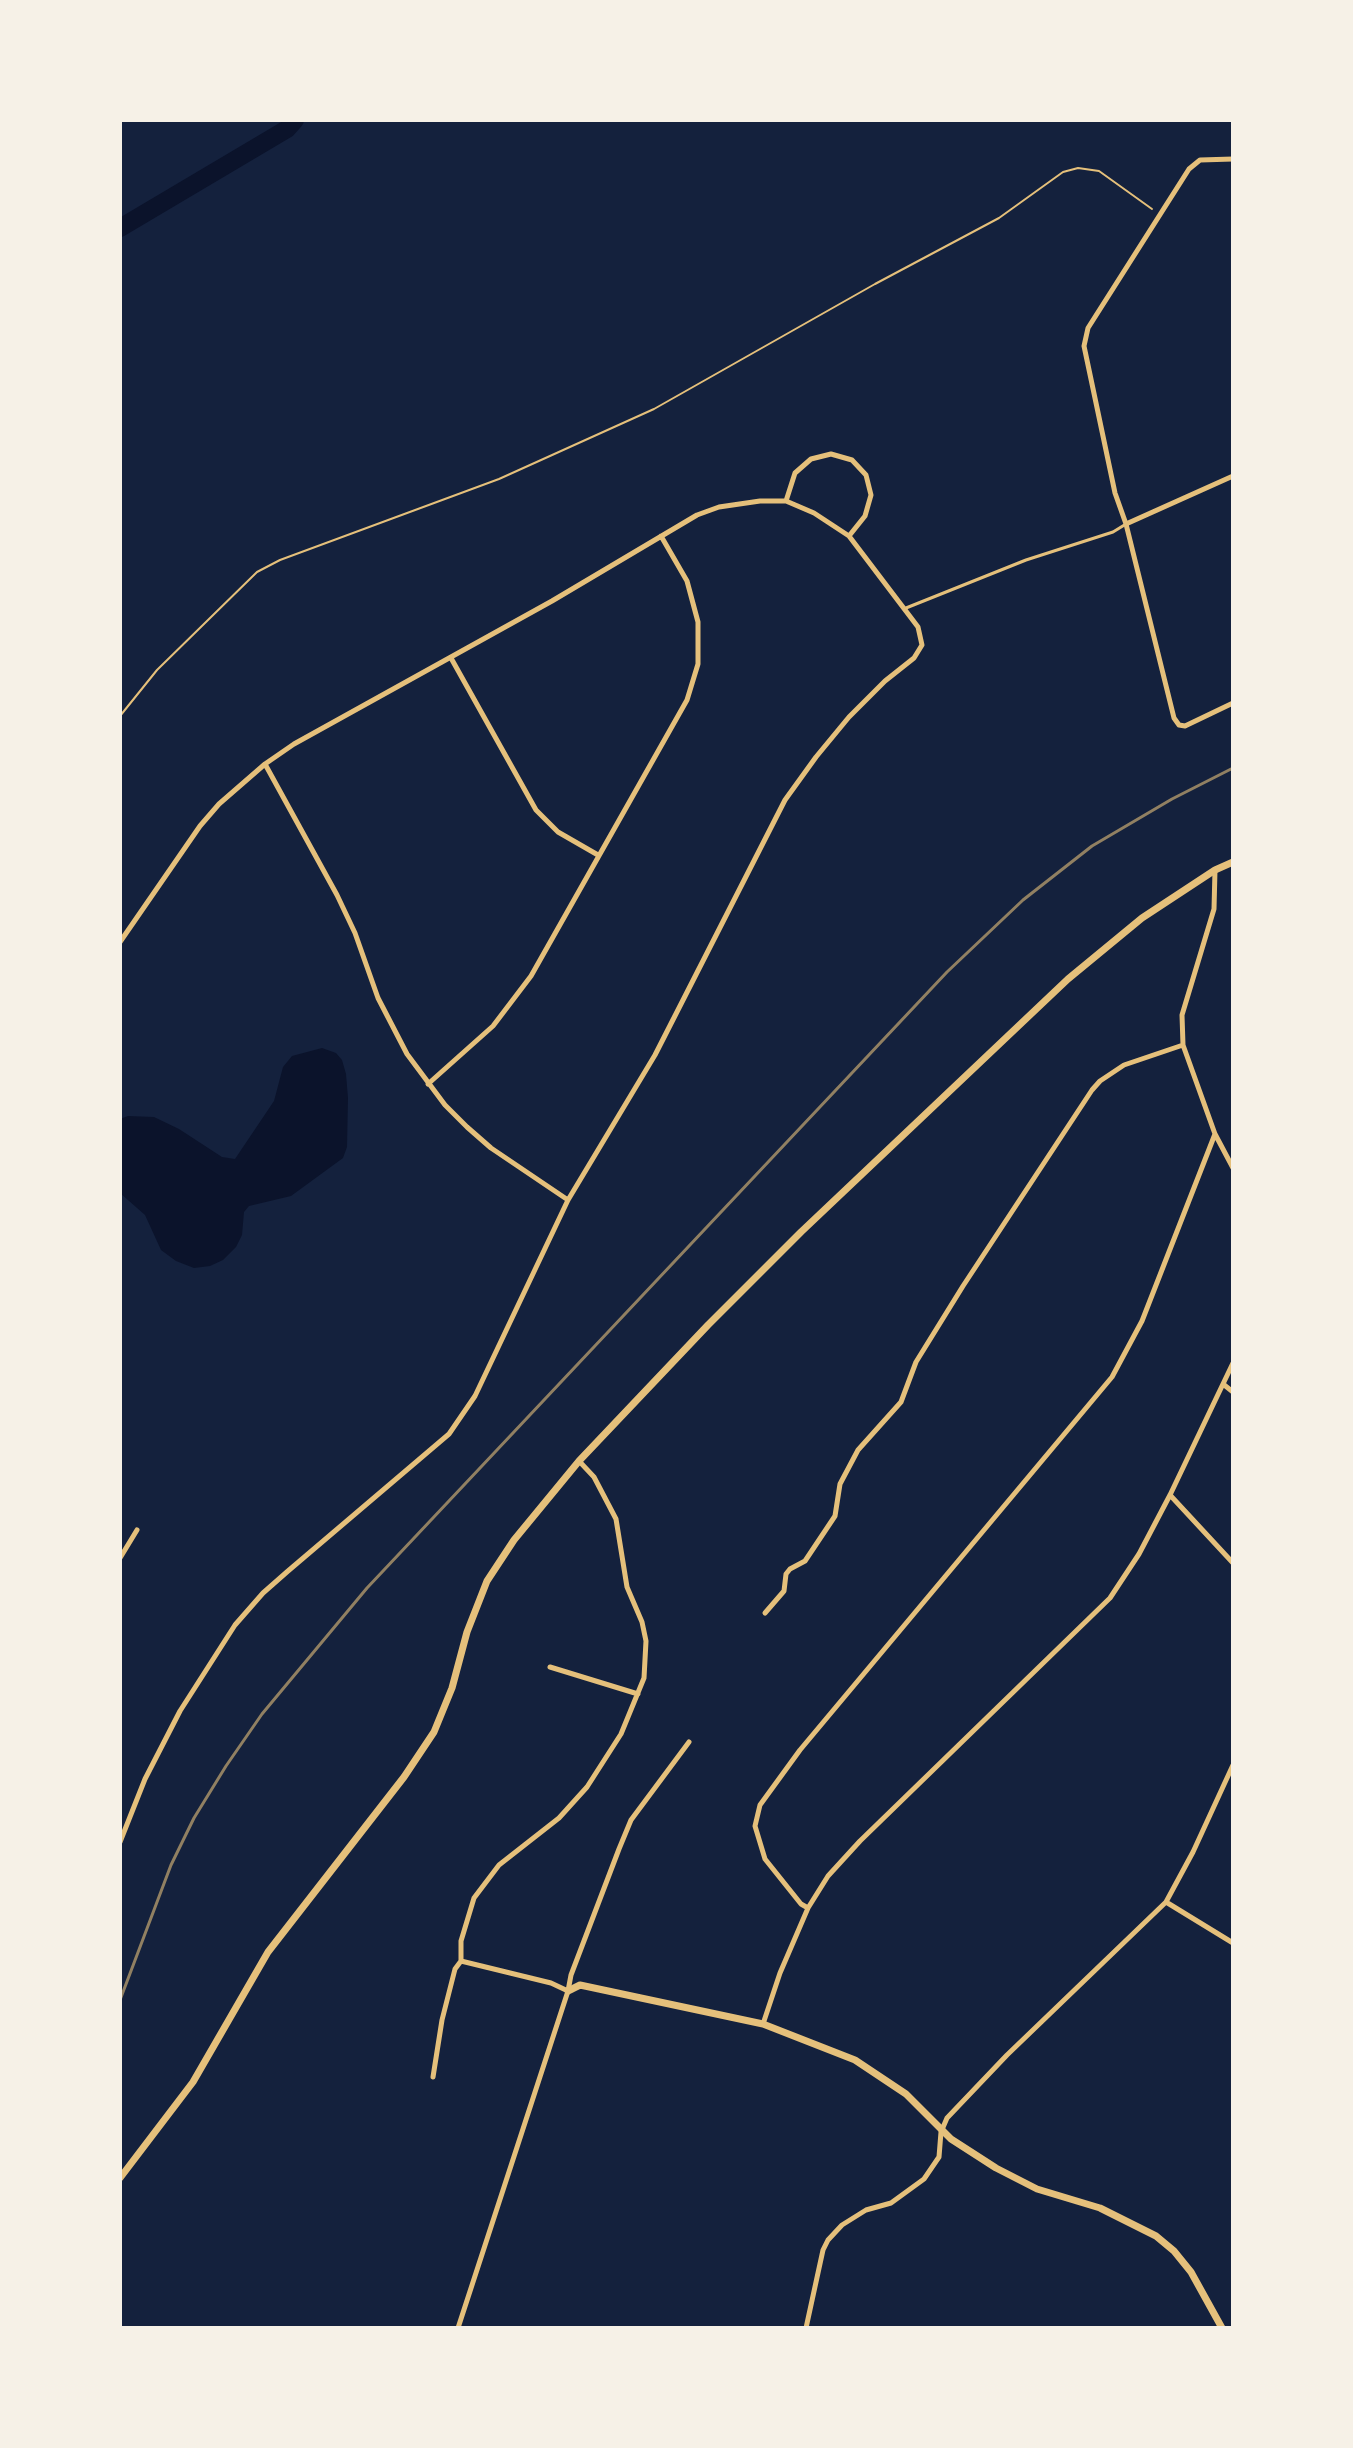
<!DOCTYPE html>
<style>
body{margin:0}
#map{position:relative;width:1353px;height:2448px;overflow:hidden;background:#14213d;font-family:Inter,sans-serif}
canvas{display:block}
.frame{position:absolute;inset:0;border:122px solid #f6f1e7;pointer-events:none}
</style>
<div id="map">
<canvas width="1353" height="2448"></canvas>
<div class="frame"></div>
</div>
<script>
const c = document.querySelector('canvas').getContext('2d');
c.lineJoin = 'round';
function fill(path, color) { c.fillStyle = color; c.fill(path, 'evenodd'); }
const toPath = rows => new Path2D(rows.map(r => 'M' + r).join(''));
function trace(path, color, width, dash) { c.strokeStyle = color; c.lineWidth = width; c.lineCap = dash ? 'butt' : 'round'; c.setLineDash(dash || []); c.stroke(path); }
const water = toPath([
 [322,1048,336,1053,342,1060,346,1074,348,1098,347,1147,343,1158,291,1196,249,1206,244,1212,242,1235,236,1247,223,1260,210,1266,194,1268,176,1261,161,1250,145,1215,120,1193,120,1119,128,1116,154,1117,179,1129,222,1157,235,1159,274,1101,283,1067,292,1056]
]);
const river = toPath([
 [120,228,287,129,295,120]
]);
const path = toPath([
 [120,716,157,670,257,572,280,560,499,479,654,409,875,284,999,218,1063,172,1078,168,1099,171,1152,209]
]);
const service = toPath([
 [906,608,1026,560,1113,532,1126,524]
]);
const minor = toPath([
 [1233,159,1200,160,1189,169,1088,328,1084,346,1115,493,1126,524,1174,718,1179,725,1185,726,1233,703],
 [786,501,795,473,811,459,831,454,852,460,866,475,871,495,865,516,849,536],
 [1126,524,1233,476],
 [451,658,536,810,558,832,598,855],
 [265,764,337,895,355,933,378,998,407,1054,445,1105,467,1127,491,1148,568,1200],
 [1215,870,1214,909,1182,1015,1183,1045,1215,1134,1233,1168],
 [120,942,200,826,219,804,265,764,294,744,552,601,697,515,719,507,760,501,786,501,814,513,849,536,918,627,922,645,914,658,885,681,849,717,816,757,785,800,655,1055,568,1200,475,1396,449,1434,288,1571,263,1593,235,1625,180,1711,145,1779,120,1842],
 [428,1084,493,1026,531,976,687,700,698,664,698,622,687,581,661,536],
 [1223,1384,1233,1392],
 [1170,1495,1233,1563],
 [120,1558,137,1530],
 [765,1613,784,1591,786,1574,790,1569,805,1561,835,1516,840,1484,858,1450,901,1402,916,1362,963,1286,1092,1090,1100,1081,1124,1065,1183,1045],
 [550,1667,638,1694],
 [1166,1902,1233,1943],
 [808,1908,801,1904,765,1859,755,1826,760,1805,800,1750,1112,1377,1142,1321,1215,1134],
 [461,1961,551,1983,568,1991],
 [763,2024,780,1973,808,1908,828,1876,860,1841,1110,1598,1139,1554,1170,1495,1233,1363],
 [433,2077,442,2020,455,1969,461,1961,461,1941,474,1898,499,1865,559,1818,587,1787,621,1734,644,1678,646,1641,642,1622,627,1587,616,1519,594,1477,579,1461],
 [458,2328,568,1991,571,1975,619,1849,631,1820,689,1742],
 [806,2328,823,2250,828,2240,842,2225,866,2210,891,2203,924,2179,939,2157,941,2132,947,2118,1007,2055,1166,1902,1193,1852,1233,1765]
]);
const tertiary = toPath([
 [568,1991,580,1985,763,2024,855,2060,906,2094,951,2139,996,2168,1037,2189,1100,2208,1156,2236,1174,2251,1191,2272,1222,2328],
 [120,2178,193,2082,268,1952,404,1777,434,1732,452,1688,467,1632,487,1581,514,1540,579,1461,708,1325,801,1232,1068,979,1142,918,1215,870,1233,862]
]);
const rail = toPath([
 [120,2000,171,1865,194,1818,226,1766,262,1714,367,1588,947,972,1023,900,1092,846,1172,799,1233,768]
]);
fill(water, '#0b132b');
trace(river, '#0b132b', 18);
trace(path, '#e5c07b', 2);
trace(service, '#e5c07b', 3);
trace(minor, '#e5c07b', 5);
trace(tertiary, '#e5c07b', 7);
trace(rail, '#918062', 3);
</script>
